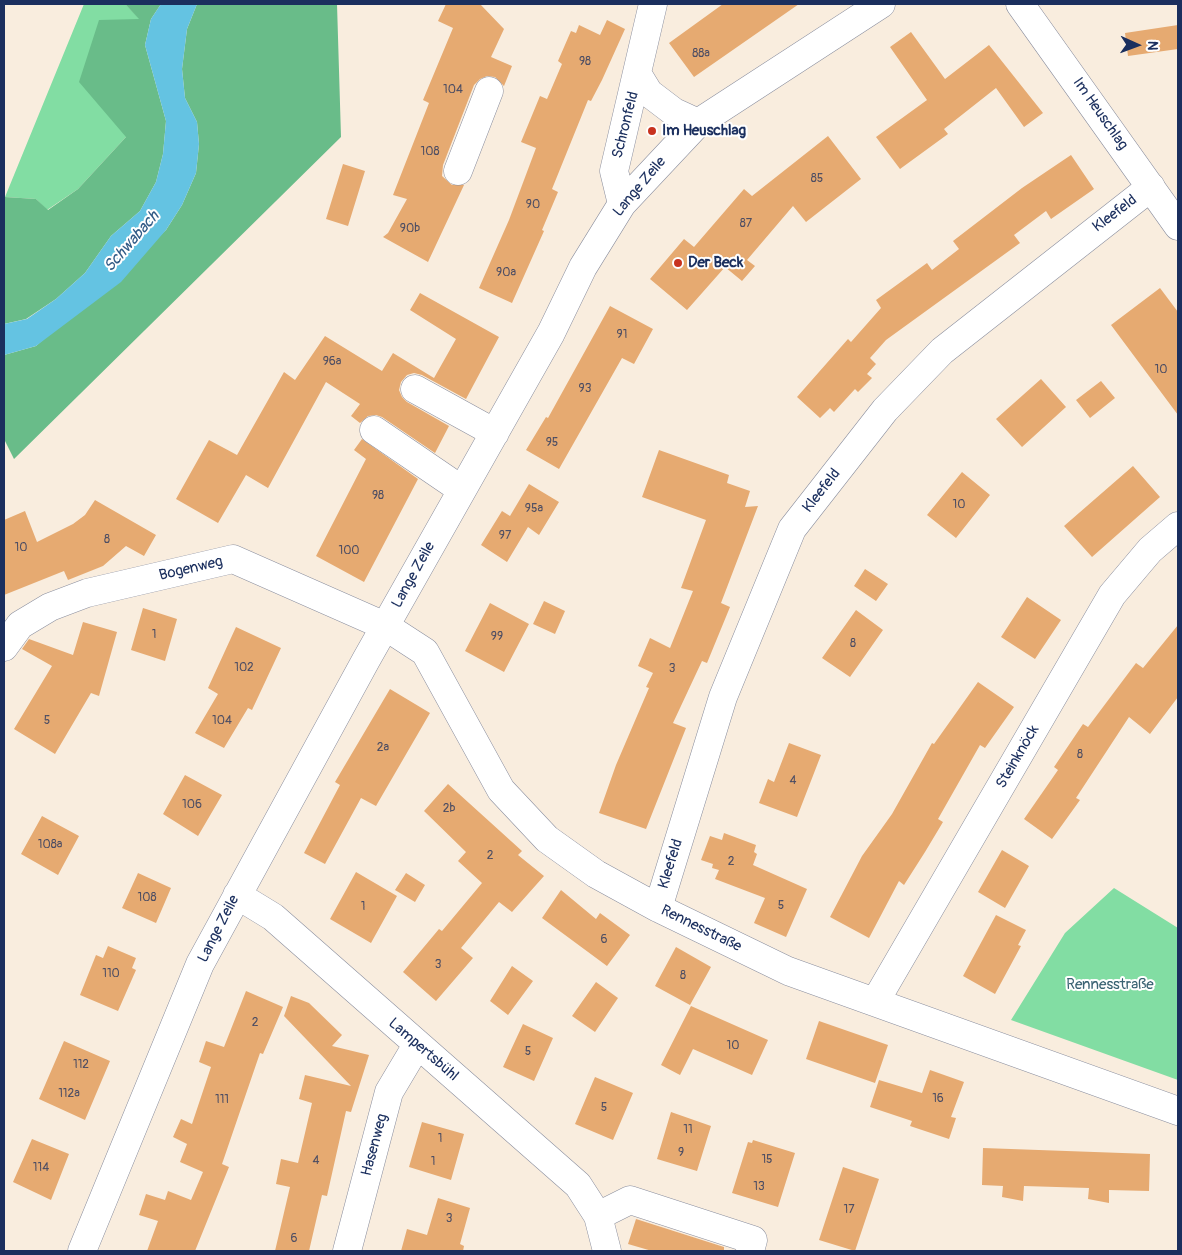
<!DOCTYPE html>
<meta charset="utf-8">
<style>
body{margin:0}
#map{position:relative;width:1182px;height:1255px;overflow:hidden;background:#f9edde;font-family:Pangolin,sans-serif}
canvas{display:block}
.frame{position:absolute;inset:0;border:5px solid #1b2f5e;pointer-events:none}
.north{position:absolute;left:1112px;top:20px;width:50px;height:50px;-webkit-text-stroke:4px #fff;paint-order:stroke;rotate:92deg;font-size:14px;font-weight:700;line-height:20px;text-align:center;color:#1b2f5e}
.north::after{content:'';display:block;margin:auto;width:18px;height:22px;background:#1b2f5e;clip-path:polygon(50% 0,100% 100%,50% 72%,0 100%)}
</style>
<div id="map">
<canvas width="1182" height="1255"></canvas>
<div class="frame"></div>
<div class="north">N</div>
</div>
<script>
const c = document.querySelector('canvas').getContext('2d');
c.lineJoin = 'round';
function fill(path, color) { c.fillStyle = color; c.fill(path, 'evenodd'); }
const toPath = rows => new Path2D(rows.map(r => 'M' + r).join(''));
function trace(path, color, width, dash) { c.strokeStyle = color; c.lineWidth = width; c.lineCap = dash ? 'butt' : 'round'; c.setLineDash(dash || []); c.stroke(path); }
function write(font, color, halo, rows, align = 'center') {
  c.font = font + ' Pangolin,sans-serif'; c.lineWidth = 4; c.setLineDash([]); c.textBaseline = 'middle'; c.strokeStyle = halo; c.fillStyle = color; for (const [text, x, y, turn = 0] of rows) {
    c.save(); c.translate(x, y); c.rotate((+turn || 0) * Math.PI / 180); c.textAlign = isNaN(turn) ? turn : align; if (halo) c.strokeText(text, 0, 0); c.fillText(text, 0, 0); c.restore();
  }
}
const green = toPath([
 [84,4,125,4,140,19,126,137,78,189,47,210,36,199,5,197],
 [1114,888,1178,928,1178,1080,1011,1020,1065,933]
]);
const forest = toPath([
 [125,4,161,4,151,19,145,45,166,121,163,154,156,182,140,211,111,236,85,273,56,299,26,319,4,324,5,197,36,199,48,210,78,189,126,137,79,82,99,20,139,19],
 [197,4,337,4,341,137,14,459,4,439,4,355,36,346,166,230,182,205,196,173,199,144,197,122,185,98,182,69,187,29]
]);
const water = toPath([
 [161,4,197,4,187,29,182,69,185,98,197,122,199,144,196,173,182,205,166,230,121,282,36,346,4,355,4,324,27,319,56,299,85,273,111,236,140,211,156,182,163,154,166,121,145,45,151,19]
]);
const building = toPath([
 [446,4,480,4,504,29,491,57,512,66,504,86,495,77,487,76,480,79,474,85,443,165,442,176,452,185,464,185,428,262,383,237,388,233,407,199,393,195,429,103,423,100,453,28,438,21],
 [723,4,799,4,694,77,669,43],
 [607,20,625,29,602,80,591,101,588,100,552,189,558,192,542,230,544,231,512,303,479,288,509,220,536,148,521,142,540,96,547,99,562,64,558,61,571,31,576,33,579,25,600,35],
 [1178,25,1178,49,1128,56,1125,33],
 [911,32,945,79,989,45,1043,113,1024,127,996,88,944,129,948,134,900,169,876,137,927,100,890,47],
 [828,136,861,179,806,222,793,206,747,260,755,266,742,281,725,267,687,310,650,279,684,239,694,247,744,189,752,196],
 [1071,155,1094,189,1051,219,1046,211,1014,235,1020,243,886,340,870,358,876,364,867,374,872,378,858,392,855,389,834,412,830,408,820,418,797,397,848,339,851,342,881,308,876,300,927,263,932,270,959,249,953,241,1022,188],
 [343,164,365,171,348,226,326,219],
 [1160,288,1178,312,1178,415,1111,325],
 [420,293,499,337,466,399,422,375,414,373,407,375,401,382,399,390,402,397,407,402,449,426,435,453,382,417,376,415,368,416,360,423,351,416,360,404,326,382,268,488,246,475,218,523,176,499,209,440,237,455,284,372,295,380,325,336,382,371,393,353,434,378,456,339,410,310],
 [610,306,653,329,634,364,622,358,559,469,526,450,546,417,548,418],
 [1041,379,1066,407,1022,447,996,419],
 [1101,381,1115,398,1090,418,1076,400],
 [362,439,418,479,364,582,316,556,366,459,354,450],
 [659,450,729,475,727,483,750,491,745,507,758,506,721,603,730,607,707,663,702,661,673,723,686,728,646,829,599,813,616,765,649,688,646,687,653,673,638,666,650,638,670,648,693,591,681,588,706,520,642,497],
 [1133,466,1160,497,1092,557,1064,526],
 [962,472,990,495,956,538,927,515],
 [529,484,559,502,539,535,528,527,507,562,481,545,502,511,510,516],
 [95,500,156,535,144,556,126,546,103,566,68,580,64,571,4,595,4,520,25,511,37,542,73,524,85,515],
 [865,569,888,584,876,601,854,586],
 [1027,597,1061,620,1035,659,1001,637],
 [544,601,565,611,555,634,533,624],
 [490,603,529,624,504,672,465,651],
 [143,608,177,619,165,661,131,650],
 [856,610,883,630,850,677,822,658],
 [83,622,117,632,99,696,91,693,55,754,14,729,52,666,22,649,29,639,73,655],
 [1178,625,1178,697,1150,734,1129,717,1076,798,1080,800,1052,839,1024,819,1058,770,1054,767,1083,724,1088,727,1136,663,1143,668],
 [236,627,281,648,252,710,248,708,224,748,195,733,218,694,208,688],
 [978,682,1014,707,985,748,980,745,938,819,943,822,925,852,904,885,899,881,869,938,830,917,862,856,892,814,932,743,934,744],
 [390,689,430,713,376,806,361,798,325,864,304,853,340,785,335,782],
 [789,743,821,755,797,817,759,803,768,779,774,782],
 [185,775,222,795,198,836,163,814],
 [448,784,522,851,518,855,544,876,512,912,499,902,461,948,473,958,436,1001,403,972,439,929,442,931,482,883,458,861,466,852,424,811],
 [42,816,79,836,58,875,21,854],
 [724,833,756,845,754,852,757,854,753,865,807,889,786,937,754,923,765,898,715,879,719,870,712,868,713,864,701,860,710,836,722,840],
 [1002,850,1029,866,1005,908,978,892],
 [356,872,397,896,371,943,330,919],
 [138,873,171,888,156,923,122,908],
 [406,873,425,885,415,902,395,890],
 [561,890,596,919,600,913,630,935,607,966,542,918],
 [996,915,1026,930,1018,945,1021,946,995,994,963,976],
 [108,946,136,958,132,968,136,970,118,1011,80,995,96,955,103,958],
 [676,947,711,967,690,1005,655,986],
 [512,966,533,981,508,1015,490,1001],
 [596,982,618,998,595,1032,572,1016],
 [246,991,283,1007,263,1054,260,1053,222,1164,229,1167,195,1251,147,1251,158,1221,139,1215,146,1194,165,1200,168,1191,191,1200,203,1172,180,1162,187,1144,173,1137,181,1119,192,1124,211,1067,199,1062,206,1041,224,1047],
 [291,996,309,1003,342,1035,332,1046,369,1055,351,1112,346,1111,327,1196,322,1195,309,1251,275,1251,290,1187,276,1184,281,1159,298,1163,312,1103,299,1099,305,1075,351,1086,284,1016],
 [691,1006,768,1040,752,1075,693,1049,680,1075,661,1065],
 [819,1021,888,1045,875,1083,806,1059],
 [523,1024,553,1038,534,1081,503,1067],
 [64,1041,110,1061,85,1120,39,1099],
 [930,1070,964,1082,951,1117,956,1118,949,1139,910,1126,912,1121,870,1107,879,1080,922,1093],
 [595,1077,633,1093,613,1140,575,1124],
 [671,1112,711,1126,697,1171,657,1159],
 [422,1122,464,1134,451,1180,409,1167],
 [32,1139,69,1154,51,1200,13,1182],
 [753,1140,795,1153,778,1207,732,1193,748,1142,752,1143],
 [983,1148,1150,1154,1149,1191,1109,1190,1109,1203,1088,1199,1089,1188,1024,1186,1023,1201,1002,1197,1003,1186,982,1185],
 [843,1167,879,1179,855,1251,819,1240],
 [438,1198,470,1208,460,1244,464,1246,463,1251,401,1251,407,1229,427,1235],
 [636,1219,724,1247,724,1251,652,1251,628,1244]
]);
const minor = toPath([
 [1020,4,1178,226],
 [638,75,649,93,674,112,698,123],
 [458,171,489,91],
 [622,204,614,171,653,4],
 [415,389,495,433],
 [374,430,462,490],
 [4,647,20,625,50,607,87,593,233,559,385,626,425,652,501,790,547,839,596,874,658,908,788,971,1178,1111],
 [237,895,273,917,578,1185,598,1216,607,1251],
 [658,908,723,697,792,529,885,410,942,351,1151,187],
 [875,1002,1112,595,1150,550,1178,526],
 [598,1216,630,1200,753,1240,750,1251],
 [82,1251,200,964,366,660,551,333,583,267,622,204,698,123,881,4],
 [347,1251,389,1092,417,1045]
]);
const markers = [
 [652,131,5,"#c8321e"],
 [678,263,5,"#c8321e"]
];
const numberNames = [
 ["88a",701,54],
 ["98",585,62],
 ["104",453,90],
 ["108",430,152],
 ["85",817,179],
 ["90",533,205],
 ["87",746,224],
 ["90b",410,229],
 ["90a",506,273],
 ["91",622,335],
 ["96a",332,362],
 ["10",1161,370],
 ["93",585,389],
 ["95",552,443],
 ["98",378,496],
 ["10",959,505],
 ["95a",534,509],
 ["97",505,536],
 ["8",107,540],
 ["10",21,548],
 ["100",349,551],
 ["1",154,635],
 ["99",497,637],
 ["8",853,644],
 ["102",244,668],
 ["3",672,669],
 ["5",47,721],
 ["104",222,721],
 ["2a",383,748],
 ["8",1080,755],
 ["4",793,781],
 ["106",192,805],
 ["2b",449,809],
 ["108a",50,845],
 ["2",490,856],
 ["2",731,862],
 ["108",147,898],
 ["5",781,906],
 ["1",363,907],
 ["6",604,940],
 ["3",438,965],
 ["110",111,974],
 ["8",683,976],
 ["2",255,1023],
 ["10",733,1046],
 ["5",528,1052],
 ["112",81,1065],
 ["112a",69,1094],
 ["16",938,1099],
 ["111",222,1100],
 ["5",604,1108],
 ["11",688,1130],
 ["1",440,1139],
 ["9",681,1153],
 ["15",767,1160],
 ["4",316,1161],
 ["1",433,1162],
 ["114",41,1168],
 ["13",759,1187],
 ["17",849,1210],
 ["3",449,1219],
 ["6",294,1239]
];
const streetNames = [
 ["Im Heuschlag",1100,114,55],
 ["Schronfeld",626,125,-76],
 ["Lange Zeile",640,187,-50],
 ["Kleefeld",1115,214,-37],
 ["Kleefeld",822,491,-52],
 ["Bogenweg",191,569,-13],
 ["Lange Zeile",414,575,-61],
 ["Steinknöck",1018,757,-60],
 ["Kleefeld",671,864,-73],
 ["Lange Zeile",219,929,-63],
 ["Rennesstraße",701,929,26],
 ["Lampertsbühl",423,1050,41],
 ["Hasenweg",375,1145,-75]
];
const poiNames = [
 ["Im Heuschlag",662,131],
 ["Der Beck",688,263]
];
const parkNames = [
 ["Rennesstraße",1110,985]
];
const waterNames = [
 ["Schwabach",132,242,-49]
];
fill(green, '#82dda3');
fill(forest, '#69bc89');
fill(water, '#64c3e2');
fill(building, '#e6aa71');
trace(minor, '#8a8e9e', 29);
trace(minor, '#fff', 28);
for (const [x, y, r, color] of markers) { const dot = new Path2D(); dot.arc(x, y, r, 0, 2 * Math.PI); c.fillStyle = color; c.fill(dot); trace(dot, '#fff', 2); }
write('12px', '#4e4e63', null, numberNames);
write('15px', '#1b2f5e', '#fff', streetNames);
write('bold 15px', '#1b2f5e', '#fff', poiNames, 'left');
write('15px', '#3a6373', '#fff', parkNames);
write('italic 16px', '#315b86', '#fff', waterNames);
</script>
